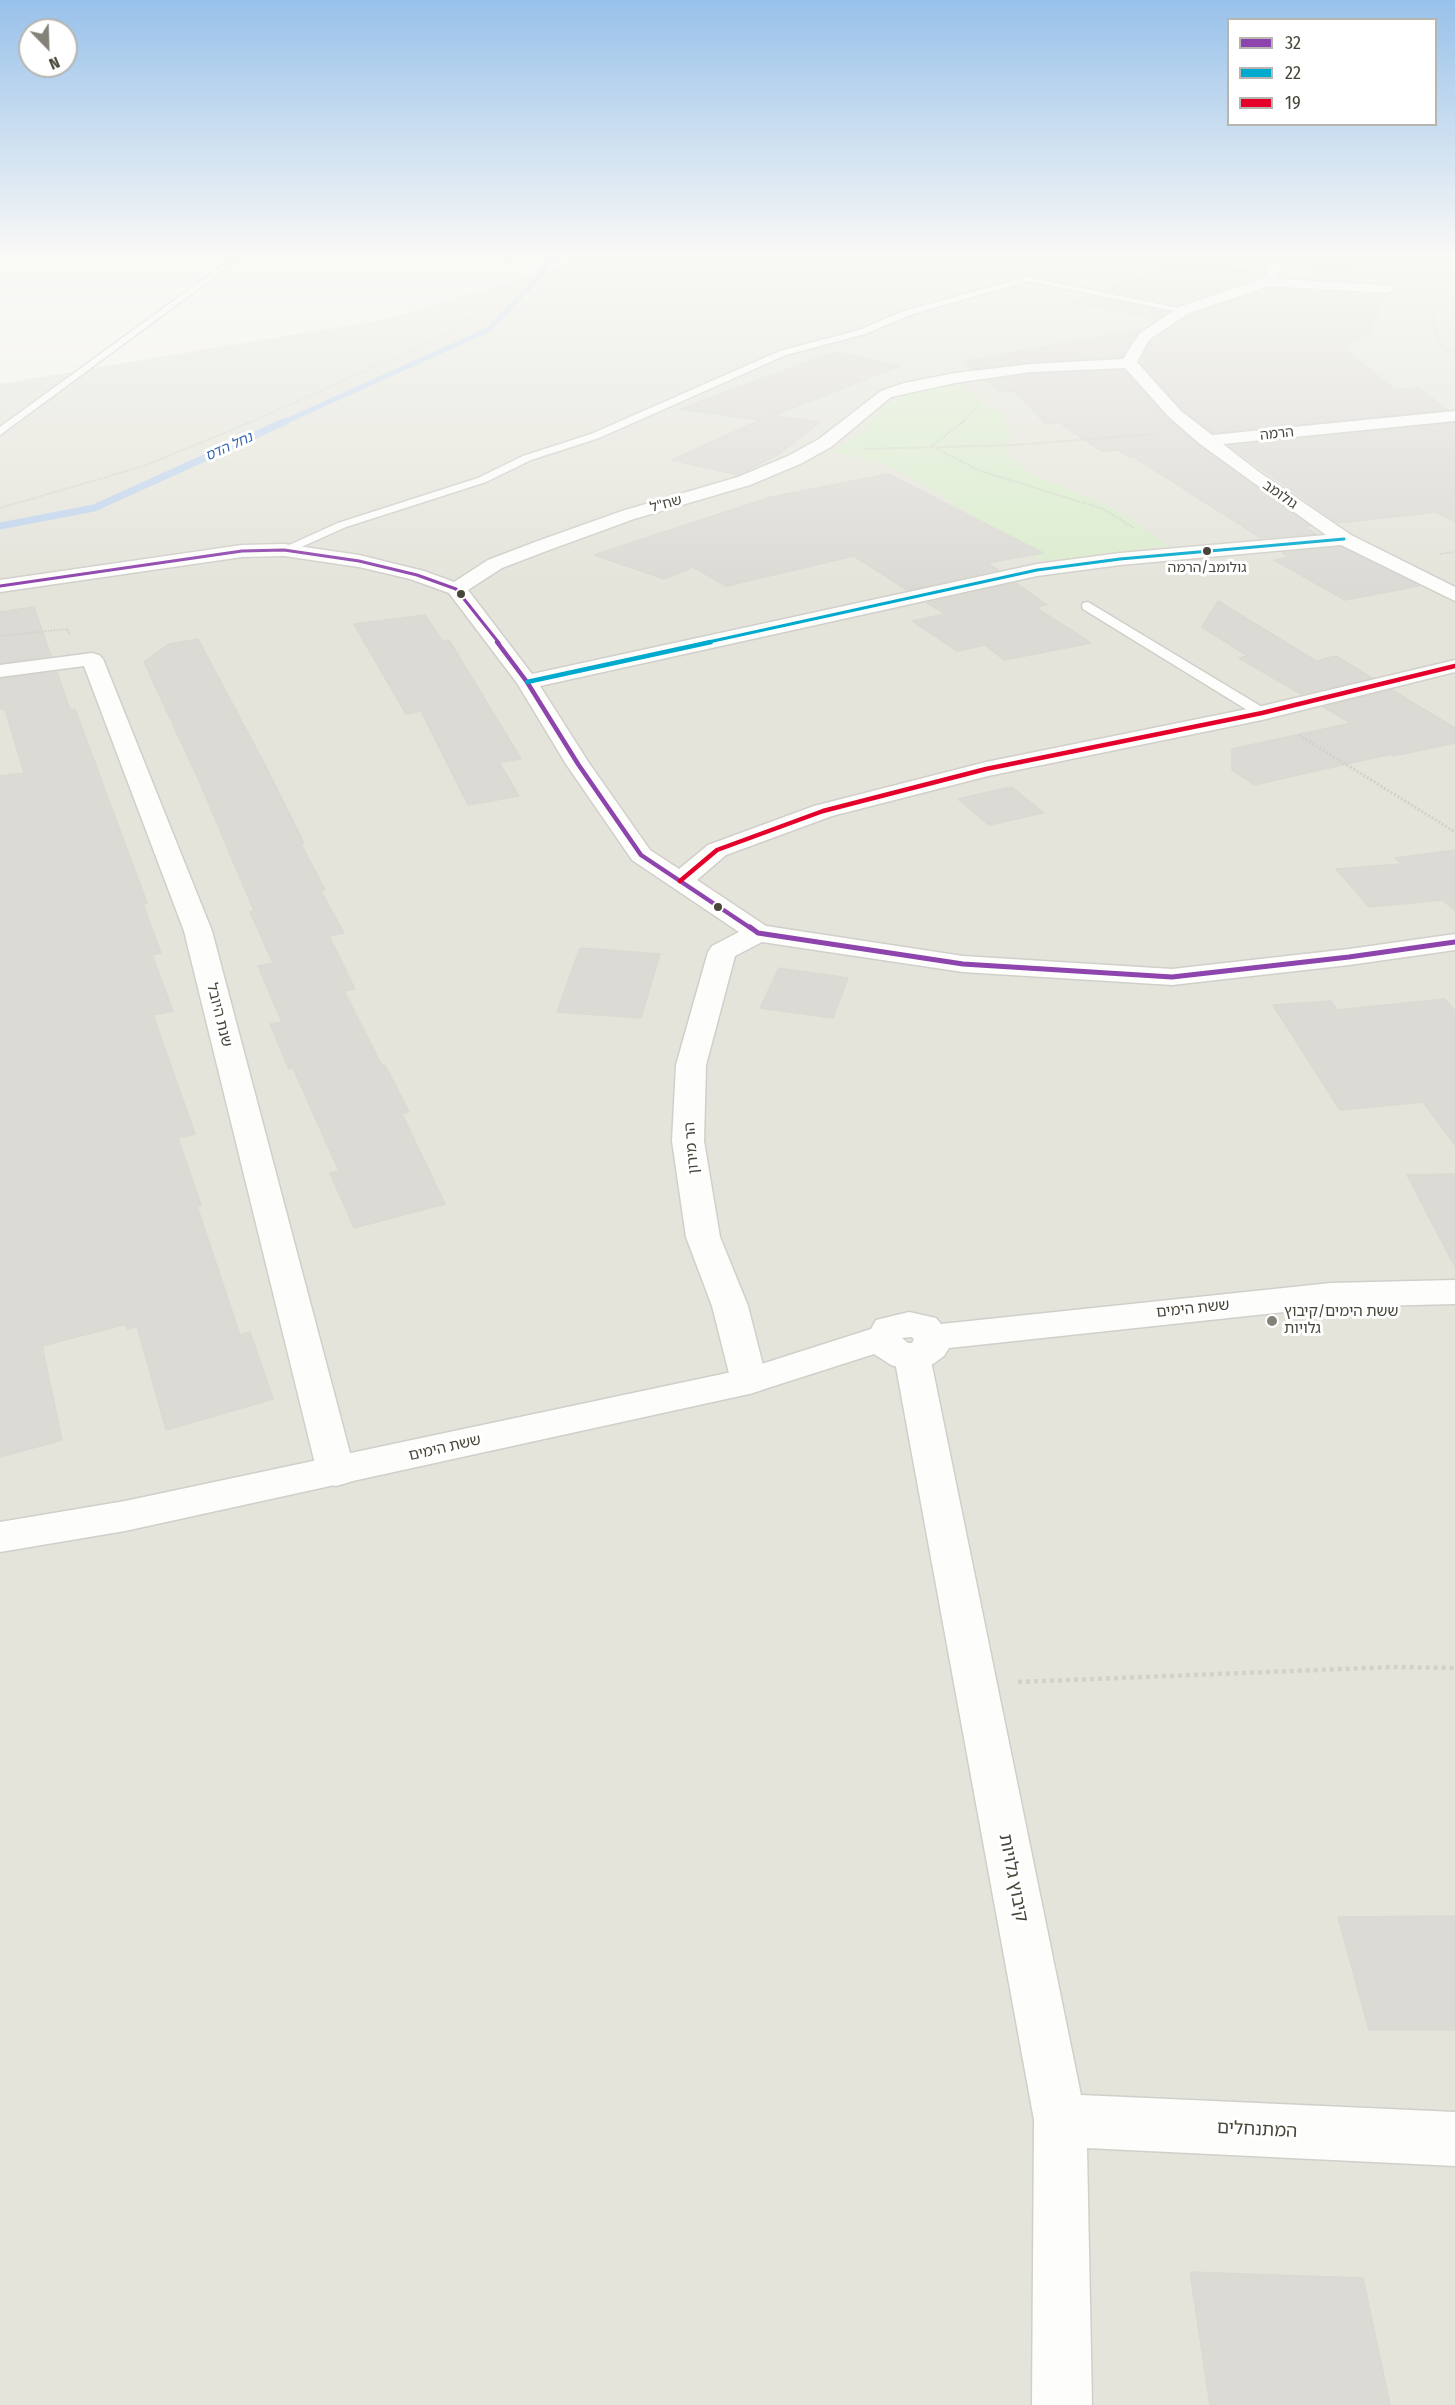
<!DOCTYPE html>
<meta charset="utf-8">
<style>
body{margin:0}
#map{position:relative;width:1455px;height:2405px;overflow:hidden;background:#f2f1ec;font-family:"Fira Sans Condensed",sans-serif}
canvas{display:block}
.legend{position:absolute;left:1227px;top:18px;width:210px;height:108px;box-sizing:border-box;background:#fff;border:2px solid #b6b5b0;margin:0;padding:8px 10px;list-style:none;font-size:18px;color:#484539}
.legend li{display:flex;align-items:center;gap:12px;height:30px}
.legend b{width:30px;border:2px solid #b6b5b0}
.north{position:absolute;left:18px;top:18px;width:60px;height:60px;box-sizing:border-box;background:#fff;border:2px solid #b6b5b0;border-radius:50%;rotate:157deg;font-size:16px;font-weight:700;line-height:24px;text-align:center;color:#484539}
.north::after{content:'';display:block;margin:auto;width:21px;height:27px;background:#848178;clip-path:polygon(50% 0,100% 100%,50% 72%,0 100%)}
</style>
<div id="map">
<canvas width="1455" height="2405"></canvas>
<ul class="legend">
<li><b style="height:8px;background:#8e44ad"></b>32</li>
<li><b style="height:8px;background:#00a9ce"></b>22</li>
<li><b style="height:8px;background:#e4002b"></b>19</li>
</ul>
<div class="north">N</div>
</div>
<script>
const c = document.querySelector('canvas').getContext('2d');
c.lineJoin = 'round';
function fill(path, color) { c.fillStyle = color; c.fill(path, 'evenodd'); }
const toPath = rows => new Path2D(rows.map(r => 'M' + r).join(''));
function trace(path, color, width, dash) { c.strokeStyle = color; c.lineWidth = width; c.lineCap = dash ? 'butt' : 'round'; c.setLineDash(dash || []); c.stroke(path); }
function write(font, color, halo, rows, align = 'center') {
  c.font = font + ' "Fira Sans Condensed","Noto Sans Hebrew",sans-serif'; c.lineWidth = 6; c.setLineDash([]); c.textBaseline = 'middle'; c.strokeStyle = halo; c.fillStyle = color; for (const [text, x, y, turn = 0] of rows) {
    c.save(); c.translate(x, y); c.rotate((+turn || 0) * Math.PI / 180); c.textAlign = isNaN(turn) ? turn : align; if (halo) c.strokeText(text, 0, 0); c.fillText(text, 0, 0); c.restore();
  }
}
const residential = toPath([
 [603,253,1455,253,1455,2405,0,2405,0,384,387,319]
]);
const green = toPath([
 [959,383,1003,416,1011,437,1005,451,1027,472,1113,508,1169,546,1043,561,919,482,880,462,832,452,866,428,886,406,912,392]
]);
const streamFar1 = toPath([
 [282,423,488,330,537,279,555,253]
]);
const stream = toPath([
 [0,526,94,508,286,421]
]);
const building = toPath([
 [1310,259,1348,261,1350,281,1280,277,1281,274,1310,278,1310,259],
 [1181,261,1265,272,1262,277,1177,305,1102,290,1181,261],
 [1269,288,1385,297,1370,333,1341,347,1395,389,1419,388,1447,410,1213,433,1183,409,1140,362,1151,342,1190,315,1269,288],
 [1088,295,1168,312,1158,319,1069,302,1088,295],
 [1144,328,1137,333,1122,357,1031,362,972,369,963,362,1144,328],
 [835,352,900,366,772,416,820,422,779,454,738,475,672,460,760,420,680,409,835,352],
 [1124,370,1167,418,1199,446,1310,526,1304,527,1317,534,1261,538,1134,457,1129,457,1118,450,1101,451,1060,423,1046,424,1014,391,1000,392,986,381,1031,374,1124,370],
 [1455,423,1455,521,1436,512,1338,523,1229,446,1455,423],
 [888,474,1043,553,987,563,998,570,907,590,854,556,726,586,693,567,664,579,594,555,771,497,888,474],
 [1341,547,1419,586,1345,600,1274,560,1289,557,1282,553,1341,547],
 [1016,583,1047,605,1035,607,1091,643,1004,660,985,645,957,651,912,621,946,614,927,603,1016,583],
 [1218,601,1316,661,1336,656,1372,678,1301,694,1239,658,1248,656,1202,627,1218,601],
 [34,607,51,656,0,663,0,612,34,607],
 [425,615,442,641,449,640,521,759,499,762,519,796,468,805,421,711,406,714,354,624,425,615],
 [198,639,263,761,304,843,301,844,325,890,321,891,344,933,329,936,355,989,344,991,382,1066,385,1065,409,1112,402,1114,445,1204,354,1228,330,1173,339,1171,293,1068,289,1069,270,1024,282,1022,258,966,273,963,250,912,254,911,200,783,144,662,169,644,198,639],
 [57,672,70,710,75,709,147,903,143,904,161,953,152,955,173,1011,153,1015,195,1134,178,1138,201,1205,197,1206,240,1335,250,1332,273,1399,166,1430,137,1326,127,1329,126,1324,42,1346,62,1440,0,1457,0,776,24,773,5,709,0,709,0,679,57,672],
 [1392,690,1455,728,1455,743,1393,756,1391,754,1254,785,1232,770,1232,749,1351,723,1323,707,1392,690],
 [1006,788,1013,788,1044,813,989,825,958,799,1006,788],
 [1455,850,1455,911,1443,900,1369,907,1336,869,1402,864,1395,858,1455,850],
 [580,948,660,954,641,1018,557,1012,580,948],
 [779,968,848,978,833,1018,760,1008,779,968],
 [1445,999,1455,1011,1455,1145,1423,1102,1340,1110,1273,1005,1331,1001,1337,1010,1445,999],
 [1455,1174,1455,1267,1407,1175,1455,1174],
 [1455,1916,1455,2030,1369,2030,1338,1917,1455,1916],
 [1190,2272,1363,2278,1390,2405,1210,2405,1190,2272]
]);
const pathFar3 = toPath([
 [1428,253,1433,324,1441,347,1455,352],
 [1086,265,1128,253],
 [249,423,443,336,480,309,500,286,508,263,523,253],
 [962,423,979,403]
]);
const pathFar2 = toPath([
 [964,421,932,446,978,470,1103,509,1134,528],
 [864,449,1014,445,1156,434],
 [0,508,144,466,253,421],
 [1440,554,1455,552],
 [0,636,68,629,69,634]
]);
const pathFar1 = toPath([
 [1299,735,1455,832]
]);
const path = toPath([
 [1018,1682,1392,1667,1455,1668]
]);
const service = toPath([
 [239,253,247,253,0,435,0,427,239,253],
 [1027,277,1188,310,1184,313,1030,281,972,297,910,315,865,334,786,355,599,438,531,460,486,482,346,527,288,553,284,554,278,550,338,523,478,478,523,456,591,434,780,351,859,330,904,311,1027,277],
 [1088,602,1267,710,1269,713,1267,716,1257,716,1083,609,1082,606,1083,603,1088,602]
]);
const minor = toPath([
 [1264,253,1276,253,1280,271,1276,279,1388,285,1395,289,1388,293,1269,286,1189,313,1149,340,1137,362,1181,411,1212,435,1455,411,1455,421,1223,444,1259,472,1351,535,1455,587,1455,601,1341,545,1120,565,1037,576,540,686,589,763,650,850,679,869,708,845,814,806,986,762,1262,706,1455,660,1455,672,1262,720,988,776,832,816,726,855,697,880,766,926,963,956,1172,969,1349,949,1455,934,1455,950,1349,965,1172,985,963,972,762,942,735,956,706,1065,704,1141,720,1237,748,1306,767,1381,762,1390,749,1394,736,1390,731,1381,712,1306,686,1237,672,1141,676,1065,708,952,712,946,739,932,632,860,566,764,517,683,449,593,410,579,359,567,284,556,242,557,0,592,0,580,242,545,284,544,359,555,424,571,454,582,488,560,535,542,622,511,738,477,788,456,819,439,881,391,904,383,955,373,1031,364,1123,359,1139,334,1179,307,1263,279,1268,271,1264,253],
 [1125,368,1169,417,1200,444,1326,535,1120,553,1037,564,532,674,468,590,502,568,549,550,634,519,750,485,800,464,831,447,891,397,955,383,1031,372,1125,368],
 [92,653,99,655,103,659,212,931,355,1472,350,1482,336,1486,322,1482,317,1472,184,931,84,666,0,677,0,665,92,653],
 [912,1343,925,1347,930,1356,1081,2095,1455,2112,1455,2166,1087,2148,1092,2405,1032,2405,1034,2120,894,1356,899,1347,912,1343]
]);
const tertiary = toPath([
 [1455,1280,1455,1304,1331,1307,949,1348,944,1356,933,1364,920,1368,904,1369,891,1365,874,1354,749,1394,125,1531,0,1552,0,1522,125,1501,746,1369,871,1329,876,1320,909,1312,936,1318,941,1324,1331,1283,1455,1280],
 [911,1337,914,1339,912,1343,908,1343,902,1338,911,1337]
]);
const bus1Far2 = toPath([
 [0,586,242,551,284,550,359,561,417,575,456,589,499,643]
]);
const bus1Far1 = toPath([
 [497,642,527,682,578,764,641,855,752,929]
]);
const bus1 = toPath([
 [750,927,758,933,963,964,1172,977,1349,957,1455,942]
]);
const bus2Far1 = toPath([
 [704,643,1037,570,1120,559,1344,539]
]);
const bus2 = toPath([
 [527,682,711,642]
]);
const bus3 = toPath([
 [680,881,717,850,823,811,986,769,1262,713,1455,666]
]);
const markers = [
 [1207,551,5,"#484539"],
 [461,594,5,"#484539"],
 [718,907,5,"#484539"],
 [1272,1321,6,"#848178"]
];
const farStreetnames = [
 ["הרמה",1277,434,-6],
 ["גולומב",1280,495,35],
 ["שח\"ל",666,504,-15]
];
const farWaternames = [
 ["נחל הדס",229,447,-24]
];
const busNames = [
 ["גולומב/הרמה",1207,568]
];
const streetNames = [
 ["שנת היובל",219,1015,76],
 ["הר מירון",692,1148,-95],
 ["ששת הימים",1193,1309,-6],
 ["ששת הימים",445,1448,-13]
];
const poiNames = [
 ["ששת הימים/קיבוץ",1284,1312],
 ["גלויות",1284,1329]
];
const nearStreetnames = [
 ["קיבוץ גלויות",1013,1878,79],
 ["המתנחלים",1257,2130,3]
];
fill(residential, '#e5e4db');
fill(green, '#dbecce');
trace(streamFar1, '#c0d4ed', 5);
trace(stream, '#c0d4ed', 7);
fill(building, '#dcdad5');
trace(building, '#dad9d2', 1.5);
trace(service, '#d0cfca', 3);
trace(minor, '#d0cfca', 3);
trace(tertiary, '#d0cfca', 3);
trace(pathFar3, '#d2d1cb', 1.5, [1.5, 1.5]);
trace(pathFar2, '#d2d1cb', 2, [1.5, 1.5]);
trace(pathFar1, '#d2d1cb', 3, [2, 2]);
trace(path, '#d2d1cb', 4.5, [4, 4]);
fill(service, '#fdfdfc');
fill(minor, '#fdfdfc');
fill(tertiary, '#fdfdfc');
trace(bus1Far2, '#8e44ad', 3);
trace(bus1Far1, '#8e44ad', 4.5);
trace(bus1, '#8e44ad', 5);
trace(bus2Far1, '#00a9ce', 3);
trace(bus2, '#00a9ce', 4.5);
trace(bus3, '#e4002b', 4.5);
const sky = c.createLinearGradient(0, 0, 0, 589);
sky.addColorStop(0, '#98c1ea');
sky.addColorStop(0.43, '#f9f9f6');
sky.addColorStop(1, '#f9f9f600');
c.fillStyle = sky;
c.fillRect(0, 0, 1455, 589);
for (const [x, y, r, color] of markers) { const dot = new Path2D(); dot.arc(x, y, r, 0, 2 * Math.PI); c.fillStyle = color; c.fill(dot); trace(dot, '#fff', 2); }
write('14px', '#484539', '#fff', farStreetnames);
write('italic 14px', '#3568b1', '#fff', farWaternames);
write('14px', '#484539', '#fff', busNames);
write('15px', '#484539', '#fff', streetNames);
write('15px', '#484539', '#fff', poiNames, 'left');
write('18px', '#484539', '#fff', nearStreetnames);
</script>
